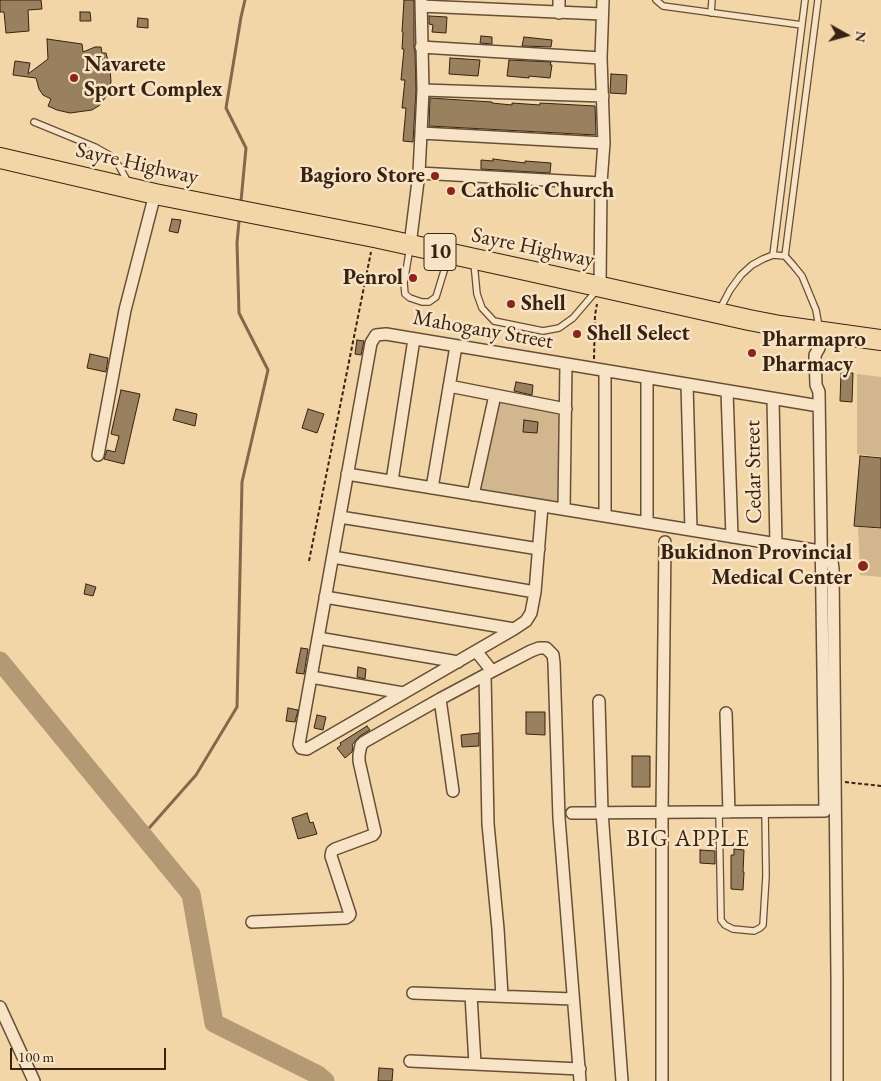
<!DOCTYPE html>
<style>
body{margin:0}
#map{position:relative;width:881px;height:1081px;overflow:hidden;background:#f2d6a7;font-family:"EB Garamond",serif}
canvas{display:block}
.north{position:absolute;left:821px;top:10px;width:50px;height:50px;-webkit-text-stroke:4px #f7e4c6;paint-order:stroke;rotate:97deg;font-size:14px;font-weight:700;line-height:20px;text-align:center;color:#382211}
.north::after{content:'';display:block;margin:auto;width:18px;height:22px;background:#382211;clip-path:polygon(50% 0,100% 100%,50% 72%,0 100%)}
.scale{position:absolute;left:10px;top:1048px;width:156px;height:22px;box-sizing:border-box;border:2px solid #382211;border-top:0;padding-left:6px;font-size:15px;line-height:18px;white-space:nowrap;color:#382211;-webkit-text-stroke:4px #f7e4c6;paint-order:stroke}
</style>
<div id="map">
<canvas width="881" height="1081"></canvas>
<div class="north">N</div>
<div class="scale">100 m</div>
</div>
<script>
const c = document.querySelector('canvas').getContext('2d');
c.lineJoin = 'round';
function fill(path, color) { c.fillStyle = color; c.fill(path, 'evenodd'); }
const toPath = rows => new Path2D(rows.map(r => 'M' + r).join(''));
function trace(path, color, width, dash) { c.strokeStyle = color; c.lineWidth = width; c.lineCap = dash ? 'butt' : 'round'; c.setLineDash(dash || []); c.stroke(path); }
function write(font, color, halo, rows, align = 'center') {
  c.font = font + ' "EB Garamond",serif'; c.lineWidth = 5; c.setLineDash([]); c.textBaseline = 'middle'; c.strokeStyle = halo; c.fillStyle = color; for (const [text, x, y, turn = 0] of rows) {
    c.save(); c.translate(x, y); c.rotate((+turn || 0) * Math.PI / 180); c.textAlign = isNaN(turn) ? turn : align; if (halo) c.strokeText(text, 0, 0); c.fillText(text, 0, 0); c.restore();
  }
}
const green = toPath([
 [857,374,881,377,881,457,857,454],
 [499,402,560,413,560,504,479,489],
 [858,527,881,529,881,577,860,575]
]);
const stream = toPath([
 [241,201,246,148,226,108,241,17,245,0],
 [143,835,196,775,237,707,242,482,268,370,239,313,237,243,239,221]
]);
const river = toPath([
 [0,661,191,894,214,1023,318,1075,325,1081]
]);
const building = toPath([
 [0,0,41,0,42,9,28,10,29,31,6,33,4,12,0,12,0,0],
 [404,0,414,0,414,47,415,51,416,90,413,142,403,141,406,108,402,108,405,80,401,80,404,49,402,49,403,32,402,32,404,0],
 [80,12,90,12,91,21,80,21,80,12],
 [429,16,447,17,446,33,432,32,433,25,429,24,429,16],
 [138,18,148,19,148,28,137,27,138,18],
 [481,36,492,37,492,44,480,43,481,36],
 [524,37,552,40,551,47,522,46,524,37],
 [47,39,82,44,83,52,95,47,101,47,102,53,106,53,110,68,111,82,107,95,100,105,92,110,70,113,57,110,48,106,51,99,43,95,39,89,36,78,13,75,15,61,30,63,28,74,48,59,47,39],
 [450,58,480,60,478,76,449,74,450,58],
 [509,60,551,62,550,65,552,65,550,78,529,76,529,78,507,76,509,60],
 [611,74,627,75,626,94,610,93,611,74],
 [430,98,492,102,492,103,512,105,512,103,540,105,540,103,595,106,596,135,429,126,430,98],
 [493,159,525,163,525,161,551,163,550,173,481,169,481,160,493,161,493,159],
 [172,219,181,220,178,233,169,231,172,219],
 [357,340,364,341,361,355,355,354,357,340],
 [90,354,108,358,106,372,87,368,90,354],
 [841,373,853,373,852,402,840,401,841,373],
 [516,382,533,385,532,395,514,391,516,382],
 [121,390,140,394,124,464,104,459,107,450,115,452,119,436,111,434,121,390],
 [176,409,197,414,195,426,173,420,176,409],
 [308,409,324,414,317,433,302,428,308,409],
 [524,420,538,422,537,433,523,432,524,420],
 [860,456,881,458,881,528,854,526,860,456],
 [86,584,96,587,93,596,84,594,86,584],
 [301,648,308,649,304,674,296,673,301,648],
 [358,667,366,669,365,679,357,677,358,667],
 [288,708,298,710,295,722,286,721,288,708],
 [526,712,545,712,545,735,526,734,526,712],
 [317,715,326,717,323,730,314,728,317,715],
 [367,726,370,730,360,736,356,740,352,745,353,747,352,752,345,758,337,748,341,745,340,743,367,726],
 [479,733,479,746,462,747,461,735,479,733],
 [632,756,650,756,650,787,632,787,632,756],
 [307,813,310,823,313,822,317,834,298,839,292,818,307,813],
 [734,849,744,850,743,872,744,872,743,890,731,889,731,855,734,855,734,849],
 [700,850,715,851,715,864,700,863,700,850],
 [379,1068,393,1069,392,1081,378,1081,379,1068]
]);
const path = toPath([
 [594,359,595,315,597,304],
 [309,561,371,252],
 [845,782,881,786]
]);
const lane = toPath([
 [656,0,663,6,802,25],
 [711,13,712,0],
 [34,122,95,147,109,155,119,166,128,182],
 [410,247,404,283,405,294,410,298,422,302,429,302,436,297,448,258],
 [773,255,805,0],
 [785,256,818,0],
 [474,263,477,294,482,308,494,321,543,331,559,328,573,318,597,290],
 [720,309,730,290,741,275,752,265,763,259,773,255,785,256,793,265,802,276,816,310,819,327],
 [719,812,721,920,725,925,733,929,754,931,760,928,763,925,766,876,765,812]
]);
const street = toPath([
 [559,0,559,13],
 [421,6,602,14],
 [421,47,601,58],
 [423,90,603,96],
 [421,133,604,143],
 [419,173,601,183],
 [410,245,419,173,421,133,423,90,421,0],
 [600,287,601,183,604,143,601,58,603,0],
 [605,371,605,516],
 [687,384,691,530],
 [449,386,566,409],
 [727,391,732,537],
 [773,399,776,544],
 [98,455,125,310,155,194],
 [347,474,820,551,830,556,832,561,833,569,837,977,837,1081],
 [392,481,414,339],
 [432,488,456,346],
 [473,495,495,395],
 [542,506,535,592,531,613,526,621,514,629,307,749,301,748,299,744,371,343,376,335,386,334,819,406],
 [564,509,566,364],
 [340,517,539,549],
 [647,523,647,378],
 [333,557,535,592],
 [325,597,514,629],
 [318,638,458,662],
 [476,651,492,671],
 [485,675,488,824,498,929,502,996],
 [311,677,403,693],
 [440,699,453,791],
 [599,701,602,812,622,1081],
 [726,713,729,812],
 [572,813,825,811,819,392,816,385,815,355,819,348,820,331],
 [252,922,346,918,349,916,350,914,331,856,332,851,335,849,373,835,375,832,359,761,359,755,361,745,364,742,440,699,485,675,531,651,539,648,546,648,553,655,554,663,559,818,580,1081],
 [413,993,573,999],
 [471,995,475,1064],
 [0,1007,34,1081],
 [410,1061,580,1069],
 [662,1081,662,812,665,542]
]);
const highway = toPath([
 [0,158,155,194,374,237,530,271,749,320,780,326,881,340]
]);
const markers = [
 [74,78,5,"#8f2418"],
 [435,176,5,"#8f2418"],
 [451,191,5,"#8f2418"],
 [413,278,5,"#8f2418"],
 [511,304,5,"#8f2418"],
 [577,334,5,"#8f2418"],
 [752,353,5,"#8f2418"],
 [863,566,6,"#8f2418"]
];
const shields = [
 [440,252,32]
];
const shieldNames = [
 ["10",440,252]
];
const poiNames = [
 ["Navarete",84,65],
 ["Sport Complex",84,90],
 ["Bagioro Store",425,176,"right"],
 ["Catholic Church",461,191],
 ["Penrol",403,278,"right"],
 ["Shell",521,304],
 ["Shell Select",587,334],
 ["Pharmapro",762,340],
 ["Pharmacy",762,365],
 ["Bukidnon Provincial",852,553,"right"],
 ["Medical Center",852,578,"right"]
];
const streetNames = [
 ["Sayre Highway",137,164,13],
 ["Sayre Highway",533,248,12],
 ["Mahogany Street",483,330,10],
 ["Cedar Street",754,472,-91]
];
const neighbourhoodNames = [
 ["BIG APPLE",688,839]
];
fill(green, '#d2b78e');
trace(stream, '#82694c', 3);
trace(river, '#b39974', 19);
fill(building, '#99805f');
trace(building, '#382211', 1);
trace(lane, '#664f36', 8);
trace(street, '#664f36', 14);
trace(highway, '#382211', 22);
trace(path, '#382211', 2, [4, 2.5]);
trace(lane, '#f7e4c6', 5.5);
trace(street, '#f7e4c6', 11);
trace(highway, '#f2d6a7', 20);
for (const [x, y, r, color] of markers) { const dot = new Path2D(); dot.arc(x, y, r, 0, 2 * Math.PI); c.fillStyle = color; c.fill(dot); trace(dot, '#f7e4c6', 2); }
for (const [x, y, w] of shields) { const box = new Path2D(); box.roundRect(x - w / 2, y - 18.5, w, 37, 4); c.fillStyle = '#f7e4c6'; c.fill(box); trace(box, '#382211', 1); }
write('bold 21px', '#382211', null, shieldNames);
write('bold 22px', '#382211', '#f7e4c6', poiNames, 'left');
write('22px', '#382211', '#f7e4c6', streetNames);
c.letterSpacing = '1px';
write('24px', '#382211', '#f7e4c6', neighbourhoodNames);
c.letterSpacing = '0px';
</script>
